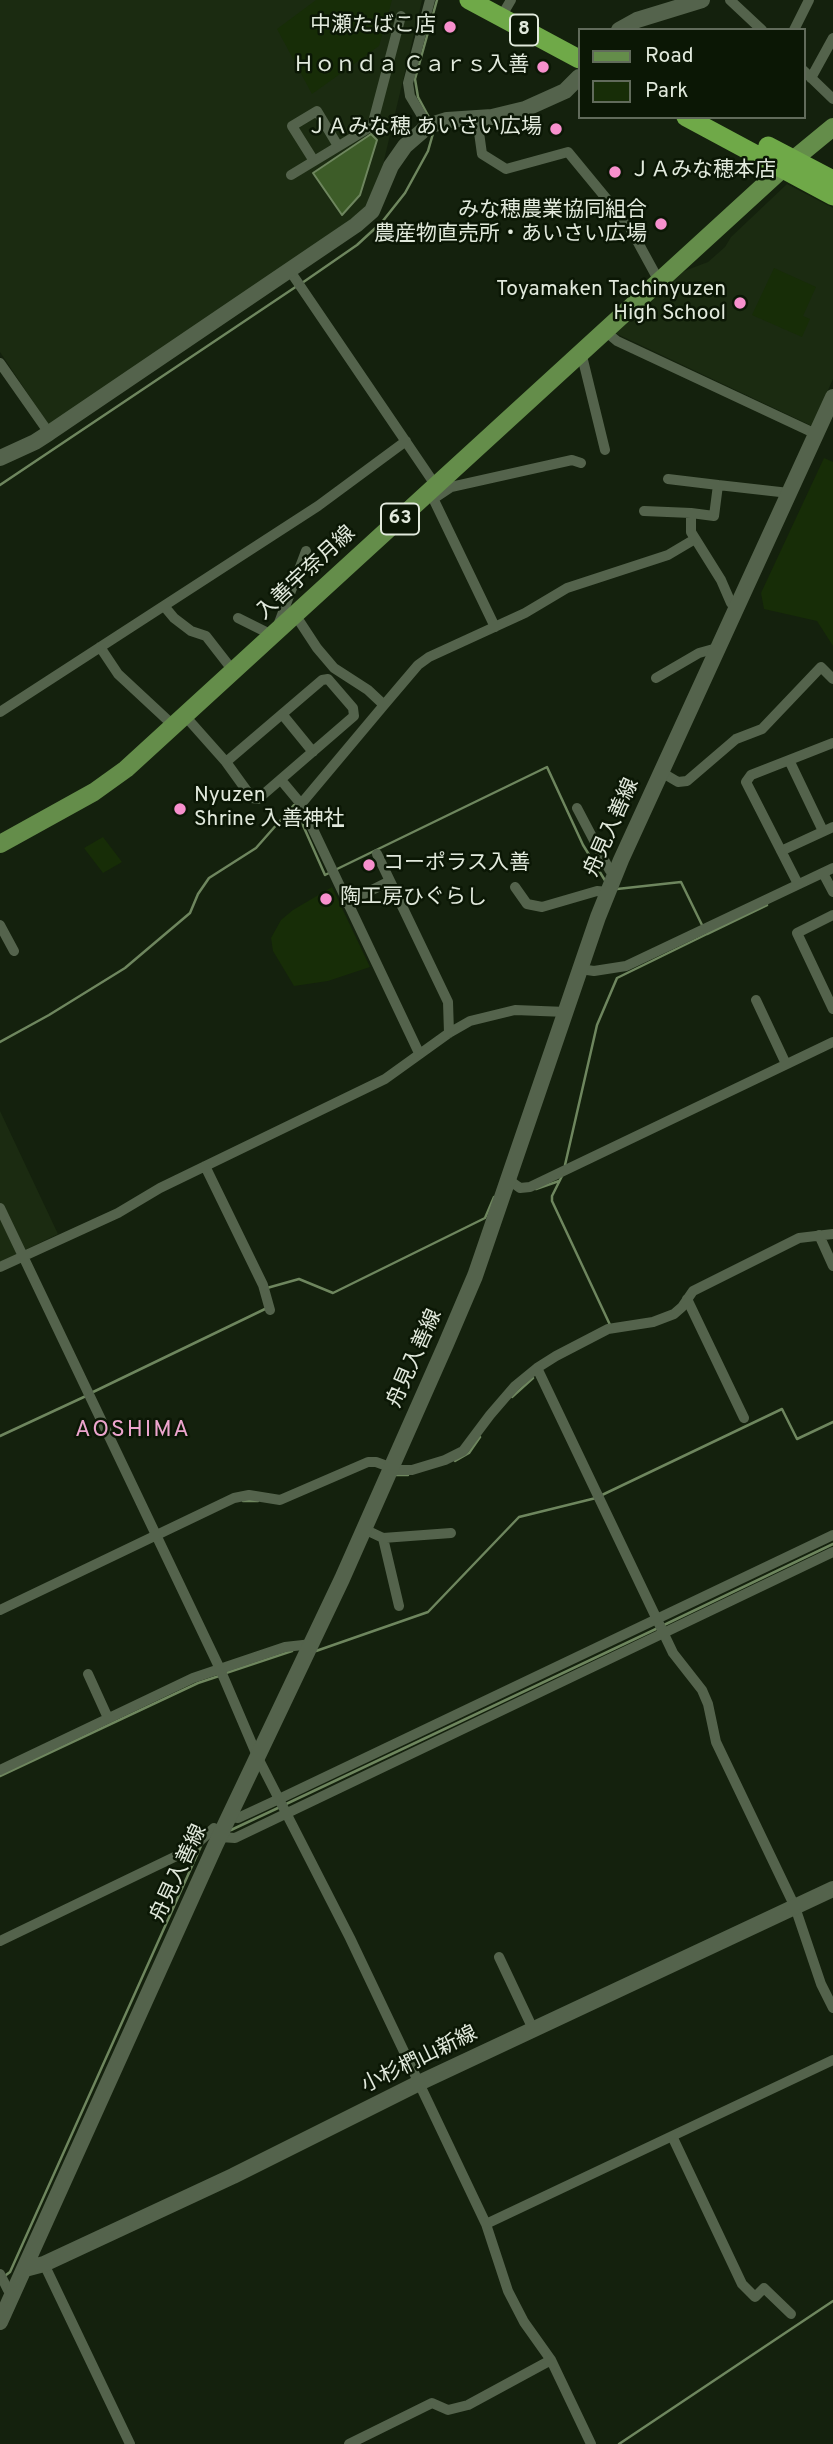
<!DOCTYPE html>
<meta charset="utf-8">
<style>
body{margin:0}
#map{position:relative;width:833px;height:2444px;overflow:hidden;background:#14210d;font-family:Overpass,sans-serif}
canvas{display:block}
.legend{position:absolute;left:578px;top:28px;width:228px;height:91px;box-sizing:border-box;background:#0b1705;border:2px solid #616b5b;margin:0;padding:9px 12px;list-style:none;font-size:21px;color:#e1e9dc}
.legend li{display:flex;align-items:center;gap:14px;height:35px}
.legend b{width:35px;border:2px solid #616b5b}
</style>
<div id="map">
<canvas width="833" height="2444"></canvas>
<ul class="legend">
<li><b style="height:9px;background:#648d4a"></b>Road</li>
<li><b style="height:19px;background:#172d07"></b>Park</li>
</ul>
</div>
<script>
const c = document.querySelector('canvas').getContext('2d');
c.lineJoin = 'round';
function fill(path, color) { c.fillStyle = color; c.fill(path, 'evenodd'); }
const toPath = rows => new Path2D(rows.map(r => 'M' + r).join(''));
function trace(path, color, width, dash) { c.strokeStyle = color; c.lineWidth = width; c.lineCap = dash ? 'butt' : 'round'; c.setLineDash(dash || []); c.stroke(path); }
function write(font, color, halo, rows, align = 'center') {
  c.font = font + ' Overpass,"Noto Sans JP",sans-serif'; c.lineWidth = 5; c.setLineDash([]); c.textBaseline = 'middle'; c.strokeStyle = halo; c.fillStyle = color; for (const [text, x, y, turn = 0] of rows) {
    c.save(); c.translate(x, y); c.rotate((+turn || 0) * Math.PI / 180); c.textAlign = isNaN(turn) ? turn : align; if (halo) c.strokeText(text, 0, 0); c.fillText(text, 0, 0); c.restore();
  }
}
const built = toPath([
 [0,0,422,0,381,173,363,211,50,427,0,352],
 [787,184,833,208,833,379,812,426,615,333,679,273,708,262,725,247,731,237],
 [0,1111,58,1234,0,1262]
]);
const green = toPath([
 [316,0,392,0,379,46,312,94,277,29],
 [774,268,816,287,803,316,810,319,802,337,752,315],
 [824,458,833,462,833,646,817,621,764,609,761,593],
 [103,837,122,862,103,873,84,848],
 [332,887,370,967,328,981,294,986,273,951,271,938,281,920,293,910]
]);
const water = toPath([
 [371,134,377,140,360,195,342,215,313,173,371,134]
]);
const stream = toPath([
 [431,121,418,97,415,79,437,0],
 [302,283,357,245,382,222,405,193,428,151,434,130],
 [0,485,297,286],
 [335,870,547,767,583,845,606,882],
 [617,889,681,882,702,925],
 [707,934,767,905],
 [0,1042,49,1015,125,968,190,913,198,894,209,878,256,848,294,805,325,875,329,873],
 [565,1165,597,1025,617,978,707,934],
 [563,1174,552,1196,552,1201,611,1327],
 [536,1189,559,1181],
 [267,1288,299,1279,333,1293,485,1218,494,1197],
 [91,1393,265,1309],
 [512,1397,533,1378],
 [0,1436,86,1396],
 [455,1461,469,1453,480,1437],
 [394,1475,408,1475],
 [602,1495,782,1409,797,1439,833,1422],
 [243,1501,258,1501],
 [664,1625,833,1544],
 [316,1651,428,1612,519,1517,596,1498],
 [226,1673,292,1651],
 [0,1776,198,1683,219,1676],
 [284,1805,658,1628],
 [231,1830,278,1808],
 [6,2275,10,2272,201,1846],
 [619,2444,833,2301]
]);
const street = toPath([
 [730,0,762,30],
 [501,17,511,0],
 [794,30,809,0],
 [803,70,833,99],
 [811,78,833,38],
 [477,118,482,154,506,169,568,152,629,226,659,281],
 [428,126,410,96,408,83,430,0],
 [314,161,292,126,317,111,338,146],
 [291,175,372,126,401,16],
 [290,271,436,486],
 [605,331,617,341,816,434],
 [581,352,605,450],
 [0,363,49,433],
 [668,479,718,485],
 [431,494,495,627],
 [433,499,451,487,572,460,581,463],
 [644,511,691,513],
 [164,606,174,618,191,631,206,636,234,672],
 [736,608,731,603,721,580,691,532,691,513,714,516,718,485,789,493],
 [296,616,317,648,334,668,368,690,384,705,301,804,419,1053],
 [238,618,274,636,306,551],
 [100,647,118,674,175,727],
 [656,678,699,653,717,648],
 [384,705,418,665,429,657,525,613,567,588,668,555,695,539],
 [0,712,318,506,406,441],
 [282,714,313,752],
 [186,717,226,762,322,680,328,679,353,708,354,716,258,799,252,798,226,762],
 [789,760,823,831],
 [661,772,678,782,687,781,736,739,762,729,821,667,833,679],
 [281,780,301,804],
 [577,808,609,869,614,876],
 [781,851,833,827],
 [377,854,390,881],
 [823,873,833,892],
 [798,884,746,782,751,775,833,743],
 [515,887,527,904,542,907,597,891,608,892],
 [346,903,390,881,448,1002,449,1033],
 [833,915,797,933,833,1009],
 [0,925,14,951],
 [580,969,594,971,626,966,833,868],
 [756,1000,786,1064],
 [205,1166,263,1285,270,1310],
 [509,1180,520,1188,530,1187,833,1042],
 [0,1208,220,1669,258,1758,350,1938,486,2224,508,2291,524,2322,551,2360,591,2444],
 [819,1235,833,1266],
 [0,1267,118,1213,160,1188,385,1079,449,1033,470,1021,515,1010,566,1012],
 [687,1299,744,1418],
 [537,1368,673,1653,702,1690,708,1704,716,1742,795,1907,821,1984,833,2008],
 [364,1529,383,1538,399,1606],
 [383,1538,451,1533],
 [0,1610,234,1498,249,1495,280,1500,368,1462,376,1462,398,1470,412,1470,445,1460,463,1451,490,1415,515,1386,537,1368,556,1356,608,1329,653,1322,674,1314,682,1307,693,1291,799,1238,833,1234],
 [88,1674,108,1718],
 [0,1770,193,1678,285,1647,312,1644],
 [229,1817,238,1818,279,1799,833,1535],
 [0,1941,191,1849,214,1828,220,1837,235,1838,833,1552],
 [499,1957,533,2029],
 [672,2136,742,2284,755,2297,764,2288,791,2314],
 [486,2224,833,2060],
 [44,2264,130,2444],
 [0,2274,8,2290],
 [349,2444,432,2403,448,2410,468,2405,551,2360]
]);
const secondary = toPath([
 [619,30,637,20,702,0],
 [0,458,35,442,49,433,356,225,372,211,391,166,405,146,428,126,447,120,492,117,525,109,565,91,579,77],
 [25,2269,44,2264,233,2176,419,2083,833,1889],
 [0,2322,215,1846,342,1579,446,1344,475,1276,598,917,621,860,833,397]
]);
const primary = toPath([
 [0,844,94,792,126,769,782,169,833,127]
]);
const highway = toPath([
 [469,0,579,59],
 [686,117,833,196],
 [768,146,833,180]
]);
const markers = [
 [450,27,7,"#f790cd"],
 [543,67,7,"#f790cd"],
 [556,129,7,"#f790cd"],
 [615,172,7,"#f790cd"],
 [661,224,7,"#f790cd"],
 [740,303,7,"#f790cd"],
 [180,809,7,"#f790cd"],
 [369,865,7,"#f790cd"],
 [326,899,7,"#f790cd"]
];
const shields = [
 [524,30,28],
 [400,519,38]
];
const shieldNames = [
 ["8",524,30],
 ["63",400,519]
];
const poiNames = [
 ["中瀬たばこ店",436,27],
 ["Ｈｏｎｄａ Ｃａｒｓ入善",529,67],
 ["ＪＡみな穂 あいさい広場",542,129],
 ["ＪＡみな穂本店",629,172,"left"],
 ["みな穂農業協同組合",647,212],
 ["農産物直売所・あいさい広場",647,236],
 ["Toyamaken Tachinyuzen",726,291],
 ["High School",726,315],
 ["Nyuzen",194,797,"left"],
 ["Shrine 入善神社",194,821,"left"],
 ["コーポラス入善",383,865,"left"],
 ["陶工房ひぐらし",340,899,"left"]
];
const streetNames = [
 ["入善宇奈月線",307,574,-43],
 ["舟見入善線",613,828,-66],
 ["舟見入善線",416,1359,-66],
 ["舟見入善線",180,1874,-65],
 ["小杉椚山新線",420,2061,-26]
];
const neighbourhoodNames = [
 ["AOSHIMA",133,1431]
];
fill(built, '#1b2b11');
fill(green, '#172d07');
fill(water, '#3d5c28');
trace(water, '#6e865e', 2);
trace(stream, '#6e865e', 2.5);
trace(street, '#54634c', 10);
trace(secondary, '#54634c', 16);
trace(primary, '#648d4a', 18);
trace(highway, '#6fa948', 19);
for (const [x, y, r, color] of markers) { const dot = new Path2D(); dot.arc(x, y, r, 0, 2 * Math.PI); c.fillStyle = color; c.fill(dot); trace(dot, '#0b1705', 2.5); }
for (const [x, y, w] of shields) { const box = new Path2D(); box.roundRect(x - w / 2, y - 15.5, w, 31, 5); c.fillStyle = '#0b1705'; c.fill(box); trace(box, '#e1e9dc', 2); }
write('bold 19px', '#e1e9dc', null, shieldNames);
write('21px', '#e1e9dc', '#0b1705', poiNames, 'right');
write('21px', '#e1e9dc', '#0b1705', streetNames);
c.letterSpacing = '2px';
write('23px', '#eda5ce', '#0b1705', neighbourhoodNames);
c.letterSpacing = '0px';
</script>
